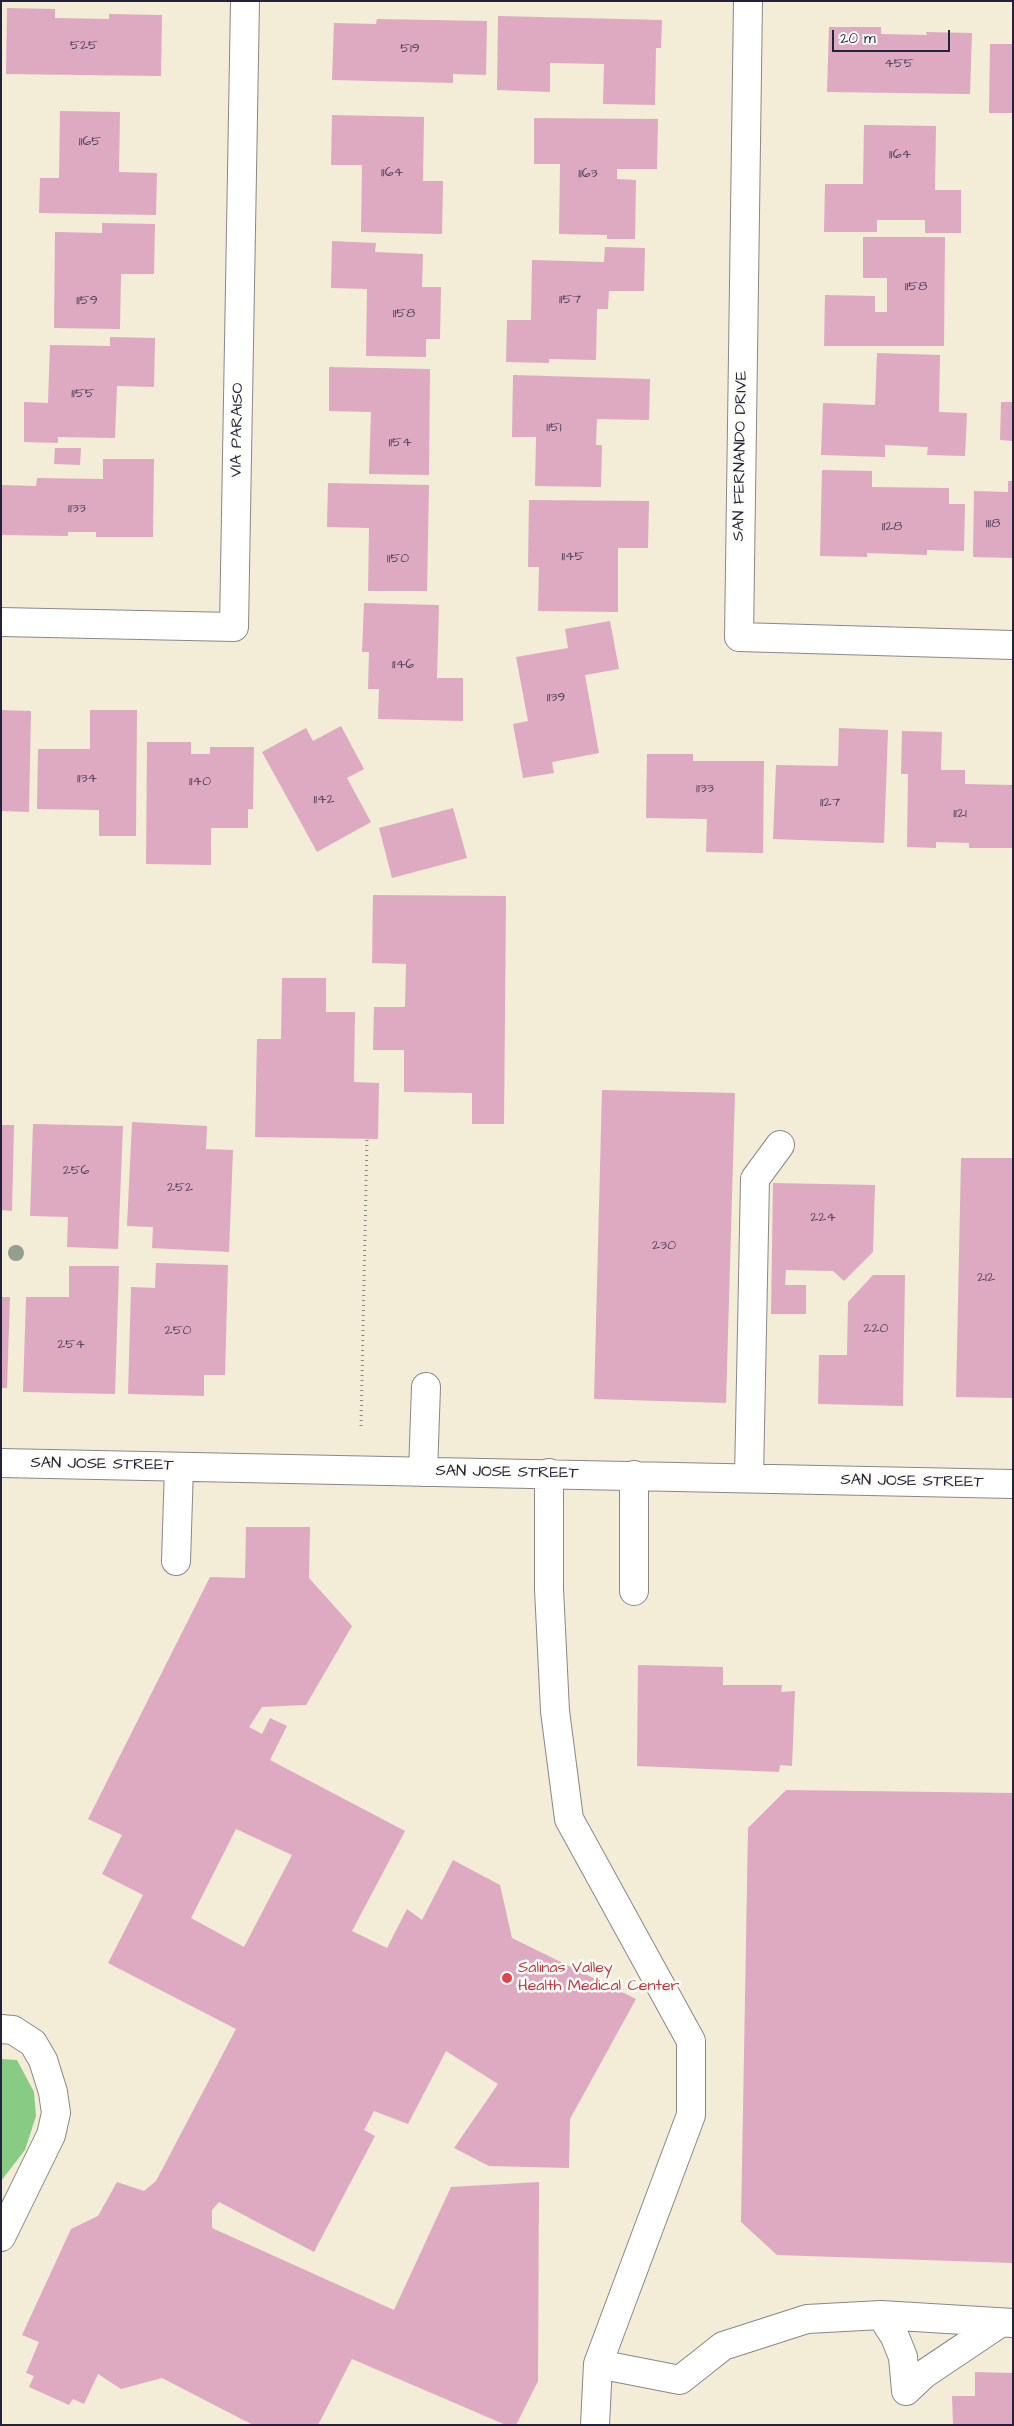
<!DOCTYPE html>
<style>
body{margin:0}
#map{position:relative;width:1014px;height:2426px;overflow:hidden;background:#f3ecd7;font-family:"Architects Daughter",sans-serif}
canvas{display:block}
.frame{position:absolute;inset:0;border:2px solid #22223b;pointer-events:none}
.scale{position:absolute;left:832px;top:30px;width:118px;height:22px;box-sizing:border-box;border:2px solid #22223b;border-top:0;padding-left:6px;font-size:15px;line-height:18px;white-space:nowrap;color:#22223b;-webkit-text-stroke:4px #fdfcf7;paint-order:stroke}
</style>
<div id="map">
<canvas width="1014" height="2426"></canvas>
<div class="frame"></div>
<div class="scale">20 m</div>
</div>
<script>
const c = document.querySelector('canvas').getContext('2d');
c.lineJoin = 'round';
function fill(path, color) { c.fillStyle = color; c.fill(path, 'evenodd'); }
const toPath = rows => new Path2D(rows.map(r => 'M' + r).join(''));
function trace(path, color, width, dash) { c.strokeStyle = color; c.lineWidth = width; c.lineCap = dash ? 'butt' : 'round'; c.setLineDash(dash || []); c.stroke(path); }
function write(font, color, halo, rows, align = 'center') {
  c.font = font + ' "Architects Daughter",sans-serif'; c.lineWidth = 5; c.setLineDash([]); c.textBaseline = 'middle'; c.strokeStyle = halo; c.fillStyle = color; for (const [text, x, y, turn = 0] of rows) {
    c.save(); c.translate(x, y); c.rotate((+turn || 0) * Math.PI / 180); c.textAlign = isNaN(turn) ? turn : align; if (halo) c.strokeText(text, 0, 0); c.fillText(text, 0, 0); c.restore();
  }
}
const green = toPath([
 [1,2059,17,2060,34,2092,36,2116,25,2150,1,2181]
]);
const building = toPath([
 [7,8,55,9,55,18,109,19,109,14,162,15,161,76,6,74],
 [498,16,662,20,661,48,656,48,655,105,603,104,604,64,550,63,550,92,497,90],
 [377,19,487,21,486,75,453,74,453,83,332,80,334,23,376,24],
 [829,27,881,27,881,34,927,35,926,32,972,33,970,94,827,92],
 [990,44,1013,44,1013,113,989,113],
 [60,111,120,112,119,172,157,173,156,215,39,213,40,178,59,178],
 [332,115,424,117,423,181,443,181,442,234,361,232,362,165,331,165],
 [534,118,658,119,657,169,617,169,617,179,636,180,635,239,607,239,607,235,559,234,560,164,534,164],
 [864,125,936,126,935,190,961,190,961,233,925,233,925,220,877,220,877,232,824,232,825,184,863,184],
 [102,223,155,224,154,274,121,274,120,329,54,328,55,232,102,233],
 [863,237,945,237,944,346,824,346,825,295,875,296,875,312,887,312,887,278,863,278],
 [332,241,376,243,375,252,423,254,422,287,441,287,440,339,426,339,426,357,366,356,367,289,331,288],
 [605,247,645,248,644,291,609,291,608,309,597,309,596,360,549,359,549,363,506,362,507,320,531,320,532,260,604,262],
 [110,337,155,338,154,387,117,386,115,438,58,437,58,443,24,442,24,402,48,403,50,345,110,346],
 [877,353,940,355,939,412,967,413,965,456,927,455,928,447,885,445,885,457,821,455,823,403,875,405],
 [329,367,430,369,429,475,369,474,371,412,329,411],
 [513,375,650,379,649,420,597,419,596,445,602,445,601,487,535,486,536,437,512,437],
 [1001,402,1013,402,1013,441,1000,440],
 [55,448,81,448,80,465,54,464],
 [103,459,154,459,153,537,96,537,96,532,68,532,68,536,1,535,1,485,36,486,37,478,103,479],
 [822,470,872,471,872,487,949,488,949,504,965,504,964,551,927,550,927,555,867,553,867,557,820,556],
 [1008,481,1013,481,1013,558,973,557,974,491,1008,492],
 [328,483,429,485,427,591,368,591,369,528,327,527],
 [529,500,649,501,648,548,618,548,618,612,538,611,539,567,528,567],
 [364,603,439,605,437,678,463,678,463,721,378,719,379,689,368,689,369,652,362,652],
 [610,621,619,669,585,675,599,753,552,762,554,773,523,778,513,724,528,721,516,657,568,648,565,629],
 [1,710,31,711,29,812,1,811],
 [90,710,137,710,136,836,99,836,99,810,37,809,38,749,90,749],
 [341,726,364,769,347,778,371,822,317,852,262,752,306,728,313,741],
 [839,728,888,730,884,843,773,839,776,765,838,766],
 [902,731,942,732,941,770,965,770,965,784,1013,785,1013,848,969,848,969,843,936,842,936,848,907,847,908,774,901,774],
 [147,742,191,742,191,754,210,754,210,747,254,747,253,809,248,809,248,828,211,828,211,865,146,864],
 [647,754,693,754,693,761,764,761,763,853,706,852,707,819,646,818],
 [453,808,467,858,392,878,379,828],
 [373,895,506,896,504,1124,472,1124,472,1093,404,1092,404,1050,373,1050,374,1007,405,1007,406,964,372,963],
 [282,978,326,978,326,1012,355,1012,354,1082,379,1083,378,1139,255,1137,257,1039,281,1039],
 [602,1090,735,1093,726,1403,594,1399],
 [132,1122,207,1126,206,1149,233,1150,229,1252,152,1248,153,1227,127,1226],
 [33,1124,123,1126,118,1249,67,1247,68,1217,30,1216],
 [1,1125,14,1125,12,1211,1,1210],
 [961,1158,1013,1158,1013,1398,956,1397],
 [773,1183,875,1185,873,1252,844,1281,833,1271,786,1270,785,1285,806,1285,806,1314,771,1314],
 [156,1263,228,1265,225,1375,204,1375,204,1396,128,1394,131,1287,155,1288],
 [69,1266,119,1266,115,1394,23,1392,26,1297,69,1297],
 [873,1275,905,1275,903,1406,818,1404,819,1355,847,1355,848,1302],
 [1,1297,10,1297,7,1388,1,1388],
 [246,1527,310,1527,309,1578,352,1626,306,1705,262,1707,249,1727,262,1734,270,1718,287,1726,270,1760,405,1831,352,1931,387,1948,407,1909,422,1920,453,1860,500,1885,512,1938,636,1999,570,2119,569,2168,489,2166,454,2148,498,2084,446,2051,408,2124,374,2111,364,2130,375,2136,314,2252,219,2202,212,2210,212,2228,394,2310,451,2187,539,2182,538,2381,516,2425,506,2425,352,2359,318,2425,253,2425,162,2378,121,2389,98,2374,84,2404,73,2399,69,2405,29,2387,34,2376,26,2373,39,2342,22,2335,71,2229,98,2216,117,2182,144,2191,156,2181,236,2029,108,1963,143,1895,102,1874,122,1835,88,1819,210,1577,245,1578],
 [236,1829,292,1855,244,1947,191,1918],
 [638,1665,723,1667,723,1685,782,1685,781,1692,795,1691,792,1766,780,1765,779,1772,637,1766],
 [786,1790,1013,1793,1013,2263,777,2255,741,2222,748,1828],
 [975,2372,1013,2373,1013,2425,953,2425,952,2396,975,2396]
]);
const path = toPath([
 [361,1426,367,1138]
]);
const minor = toPath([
 [748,1,739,637,1013,645],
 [1,622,234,627,245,1],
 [1,1463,1013,1484],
 [423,1472,426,1387],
 [549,1473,549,1589,555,1711,569,1819,691,2041,691,2115,598,2364,595,2425],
 [749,1478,755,1179,780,1145],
 [176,1561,179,1467],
 [634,1591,634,1475],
 [1,2029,13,2030,33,2043,43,2060,53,2092,56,2113,51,2135,1,2237],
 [881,2315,895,2337,903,2357,906,2391],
 [598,2364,680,2380,723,2346,807,2319,881,2315,1013,2323],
 [906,2391,924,2374,1000,2323]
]);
const trees = [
 [16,1253]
];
const markers = [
 [507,1978,6,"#e0444e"]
];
const numberNames = [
 ["525",84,46],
 ["519",410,49],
 ["455",899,64],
 ["1165",90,142],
 ["1164",900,155],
 ["1164",392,173],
 ["1163",588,174],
 ["1158",916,287],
 ["1157",570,300],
 ["1159",87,301],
 ["1158",404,314],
 ["1155",83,394],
 ["1151",554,428],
 ["1154",400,443],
 ["1133",77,509],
 ["1118",993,524],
 ["1128",892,527],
 ["1145",573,557],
 ["1150",398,559],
 ["1146",403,665],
 ["1139",556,698],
 ["1134",87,779],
 ["1140",200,782],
 ["1133",705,789],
 ["1142",324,800],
 ["1127",830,803],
 ["1121",960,814],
 ["256",76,1171],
 ["252",180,1188],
 ["224",823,1218],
 ["230",664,1246],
 ["212",986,1278],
 ["220",876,1329],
 ["250",178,1331],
 ["254",71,1345]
];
const streetNames = [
 ["VIA PARAISO",238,430,-89],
 ["SAN FERNANDO DRIVE",741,456,-89],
 ["SAN JOSE STREET",102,1465,1],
 ["SAN JOSE STREET",507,1473,1],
 ["SAN JOSE STREET",912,1482,1]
];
const healthNames = [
 ["Salinas Valley",518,1969],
 ["Health Medical Center",518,1987]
];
fill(green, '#87cb85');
fill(building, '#ddaac2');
trace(minor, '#8a8789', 30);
trace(path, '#8a8789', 3, [1, 4]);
trace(minor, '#fff', 28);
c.fillStyle = '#939d90';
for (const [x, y] of trees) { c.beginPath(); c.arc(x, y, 8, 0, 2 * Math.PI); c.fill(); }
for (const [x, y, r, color] of markers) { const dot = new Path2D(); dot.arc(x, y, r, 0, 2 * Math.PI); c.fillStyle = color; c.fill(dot); trace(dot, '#fdfcf7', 2); }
write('14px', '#51445d', null, numberNames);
write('16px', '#22223b', '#fdfcf7', streetNames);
write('16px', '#be3a42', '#fdfcf7', healthNames, 'left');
</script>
